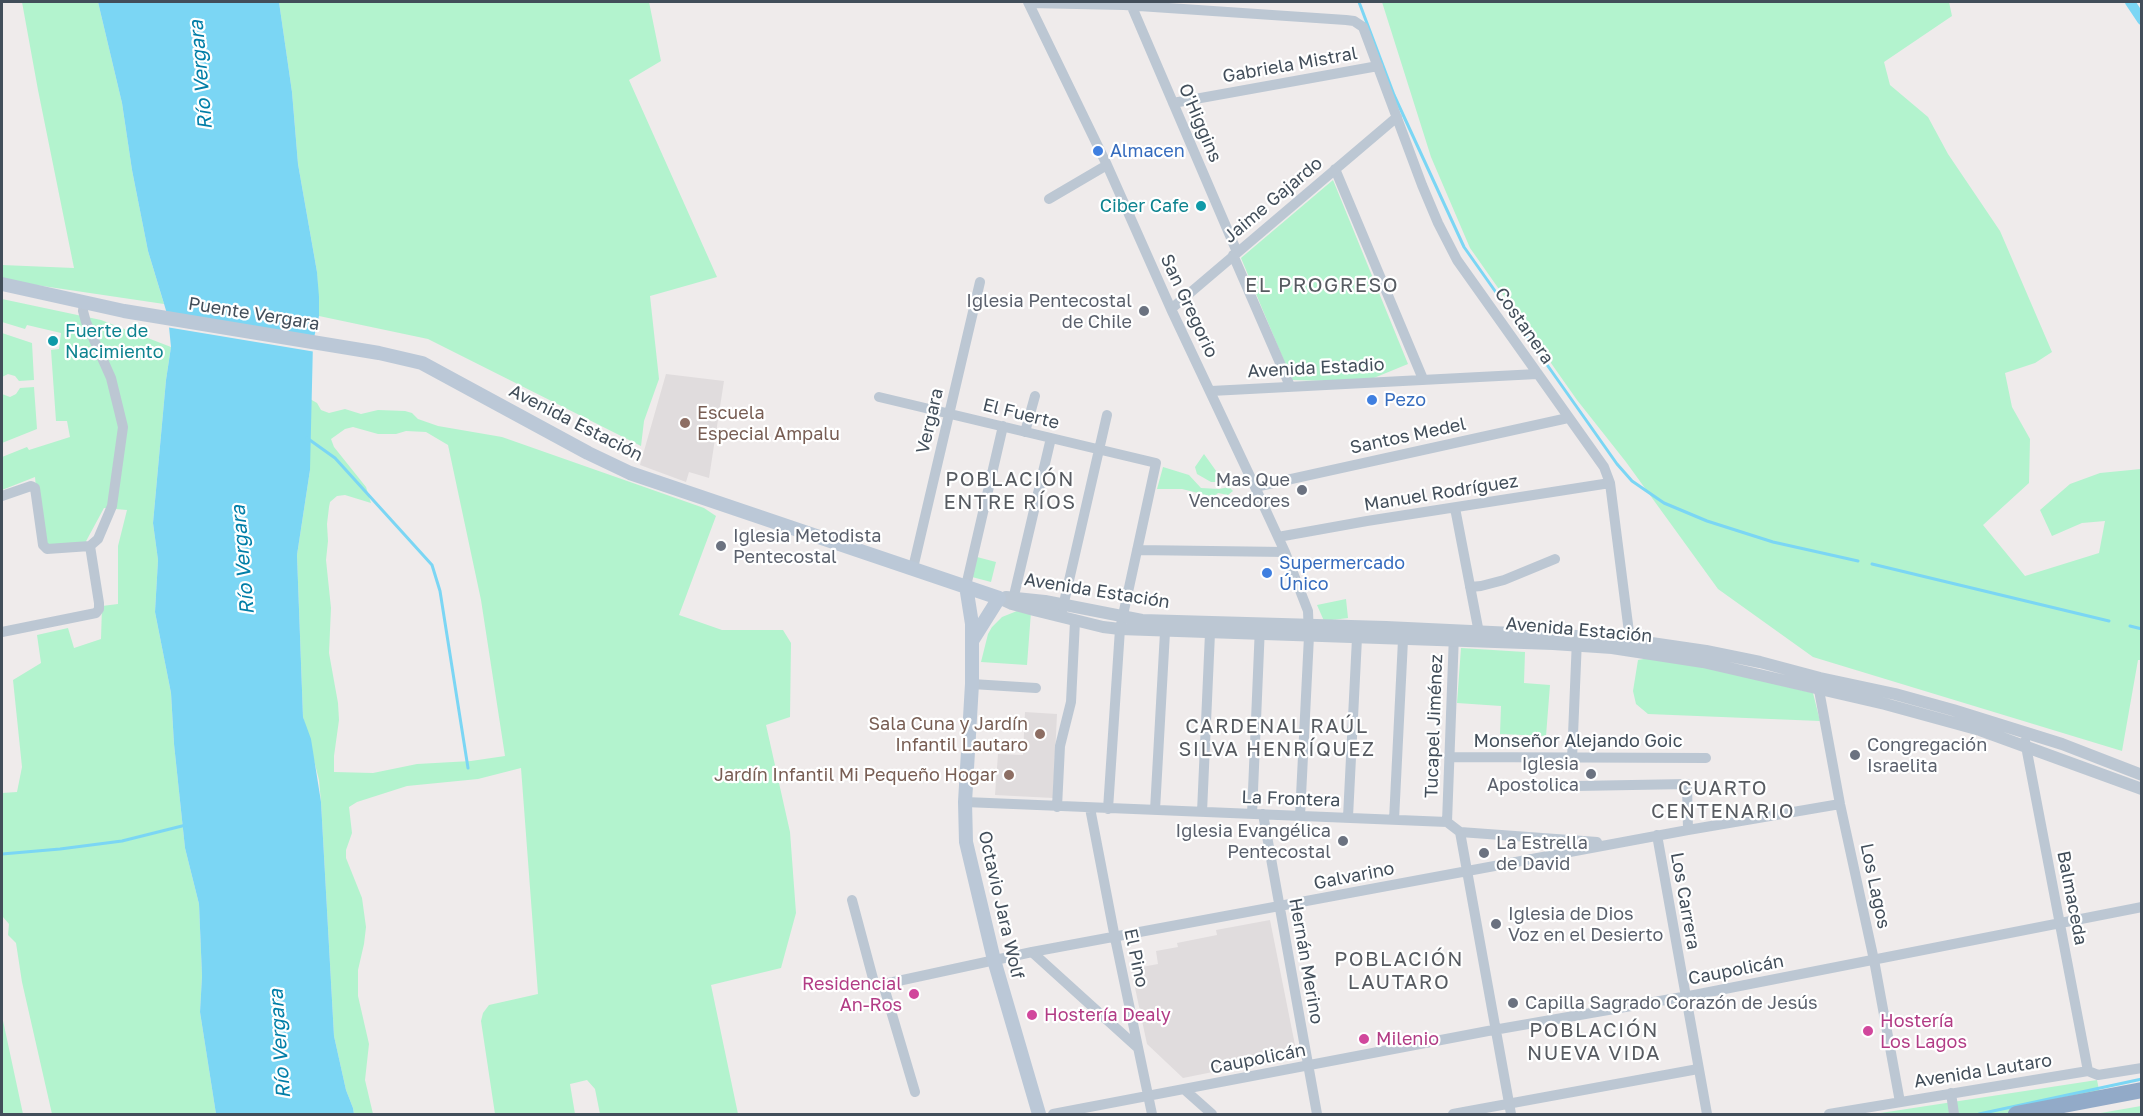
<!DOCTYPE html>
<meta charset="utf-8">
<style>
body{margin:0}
#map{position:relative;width:2143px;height:1116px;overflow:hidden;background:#efebeb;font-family:"Golos Text",sans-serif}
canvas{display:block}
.frame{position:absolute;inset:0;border:3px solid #424e5a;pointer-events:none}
</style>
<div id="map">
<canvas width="2143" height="1116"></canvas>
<div class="frame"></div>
</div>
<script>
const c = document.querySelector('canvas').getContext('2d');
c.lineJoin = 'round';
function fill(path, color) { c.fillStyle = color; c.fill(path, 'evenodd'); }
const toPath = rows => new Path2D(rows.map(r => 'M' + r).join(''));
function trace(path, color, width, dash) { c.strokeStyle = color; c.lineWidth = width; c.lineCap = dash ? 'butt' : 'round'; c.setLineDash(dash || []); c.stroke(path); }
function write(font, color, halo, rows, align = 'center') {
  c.font = font + ' "Golos Text",sans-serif'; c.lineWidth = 4.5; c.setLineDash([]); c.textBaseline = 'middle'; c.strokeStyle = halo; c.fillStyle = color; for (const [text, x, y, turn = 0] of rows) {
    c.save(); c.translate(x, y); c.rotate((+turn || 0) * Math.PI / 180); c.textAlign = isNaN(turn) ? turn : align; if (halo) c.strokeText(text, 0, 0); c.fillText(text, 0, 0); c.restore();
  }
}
const education = toPath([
 [666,374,724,381,709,478,689,472,686,482,640,465],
 [1025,712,1057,714,1053,798,995,795,998,754,1023,755],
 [1270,920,1297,1055,1183,1078,1147,1044,1131,969,1158,964,1156,951,1178,947,1177,943,1217,935,1216,930]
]);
const green = toPath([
 [22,2,98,2,122,103,132,170,148,251,164,304,2,280,2,265,74,268,38,90],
 [279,2,649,2,661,61,629,80,717,277,650,296,659,379,644,421,641,446,428,339,319,316,317,272,298,164,292,92],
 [1382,2,1949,2,1952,16,1884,62,1890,85,1928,117,1948,154,2000,231,2052,352,2035,363,2005,373,2012,407,2030,439,2029,483,1983,525,2025,576,2099,553,2105,521,2082,523,2052,536,2040,510,2070,484,2100,473,2141,469,2141,660,2138,660,2122,751,1813,657,1718,589,1626,462,1577,400,1470,248,1431,157],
 [1333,180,1408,364,1364,382,1292,380,1241,258],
 [2,299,101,320,171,347,166,380,153,523,158,560,155,612,171,693,174,744,185,848,199,904,202,976,200,1012,216,1114,52,1114,22,982,16,943,8,935,9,924,3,917,2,905,2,793,17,792,22,767,13,680,41,663,37,635,68,628,74,648,101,639,102,606,118,604,118,546,127,510,104,508,84,545,48,546,40,532,35,477,2,490,2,457,27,447,29,450,70,437,67,421,56,421,51,350,59,349,61,333,27,325,25,329,2,322],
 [2,333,32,343,34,380,19,381,15,376,8,374,2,377],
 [34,387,37,429,2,443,2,394,10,397,16,394,20,388],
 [310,399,317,403,321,410,329,413,345,409,361,414,378,410,405,411,412,413,418,419,438,426,502,437,704,508,716,516,679,615,722,630,783,630,791,643,790,717,766,725,790,832,796,913,781,968,711,985,738,1114,600,1114,595,1089,587,1080,570,1084,575,1114,495,1114,481,1021,483,1013,489,1005,538,994,521,768,478,779,407,786,357,802,349,807,352,833,346,850,346,858,362,898,366,927,364,944,358,970,358,996,369,1044,365,1080,373,1114,354,1114,353,1108,346,1090,334,1036,321,802,319,780,303,717,297,555,310,470],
 [353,427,378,434,396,434,406,431,426,432,448,445,481,600,505,756,471,761,417,764,373,773,334,772,334,756,339,720,338,703,329,653,331,608,326,560,328,541,327,524,329,507,330,502,337,496,345,495,371,503,366,487,334,447,331,439,345,429],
 [1204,454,1224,482,1211,482,1197,474,1195,467],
 [1163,467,1189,475,1201,488,1219,489,1229,487,1233,491,1228,495,1218,493,1214,497,1182,489,1157,489],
 [977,557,996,562,991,582,972,577],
 [1346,599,1348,618,1324,621,1317,605],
 [1017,611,1031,612,1027,665,981,662,988,634,992,627,1002,617],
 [1461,648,1525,652,1524,683,1550,685,1546,736,1500,734,1501,706,1457,703],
 [1649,658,1688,663,1813,693,1820,721,1648,714,1636,704,1633,691,1638,660],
 [2,1016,23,1114,2,1114],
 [2097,1080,2100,1095,2003,1114,1874,1114],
 [2141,1106,2141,1114,2095,1114]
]);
const water = toPath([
 [98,2,279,2,292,92,298,164,317,272,319,297,319,316,313,342,310,470,297,555,303,717,311,739,321,802,334,1036,346,1090,353,1108,354,1114,216,1114,200,1012,202,976,199,904,185,848,174,744,171,693,155,612,158,560,153,523,166,380,171,347,168,317,148,251,132,170,122,103]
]);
const pier = toPath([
 [165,318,316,343,316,352,166,327]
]);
const stream = toPath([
 [1359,2,1394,95,1464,247,1617,464,1632,481,1664,503,1707,521,1773,542,1858,561],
 [307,438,335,458,432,565,440,591,468,768],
 [1872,564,2109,621],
 [2130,626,2142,629],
 [2,854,60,849,122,841,186,825],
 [1979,1114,2142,1079]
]);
const canal = toPath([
 [2130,2,2142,20]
]);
const minor = toPath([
 [1028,2,1107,165,1171,309,1255,487,1285,552,1308,611,1309,636,1300,816],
 [1029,3,1124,5,1346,20,1354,21,1363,27,1422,185,1438,223,1457,260,1604,467,1610,483,1631,648],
 [1132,7,1237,252],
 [1173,103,1378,66],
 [1335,169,1423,379],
 [1049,199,1107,165],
 [1233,255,1290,386],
 [84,302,83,311,86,322,111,378,123,427,112,506,98,539,90,546],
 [1171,309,1397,117],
 [1211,391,1537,374],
 [879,397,1156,463,1120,629,1108,809],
 [1025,432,1035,396],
 [1255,487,1568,418],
 [2,496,31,486,35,488,43,545,47,549,90,546],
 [1455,508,1480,638],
 [1278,537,1367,521,1610,483],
 [1137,550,1285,552],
 [913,568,980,282],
 [966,586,1003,426],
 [1470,587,1481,586,1504,580,1555,559],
 [1012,604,1051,438],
 [1062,611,1107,415],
 [2,632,96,613,99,609,99,603,90,546],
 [1820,681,1819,690,1840,804,1874,960,1900,1102],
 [972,684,1036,688],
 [2025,741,2088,1071],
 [1449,757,1706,758],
 [1572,759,1577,639],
 [1522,787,1687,784,1688,830],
 [965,802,1447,822,1460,832,1597,842],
 [1057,807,1060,746,1071,702,1075,621],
 [1090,808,1114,933,1152,1114],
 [1155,810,1165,632],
 [1202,812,1210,633],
 [1252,814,1260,626],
 [1263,814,1317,1114],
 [1348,817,1357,638],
 [1394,820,1403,640],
 [1447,822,1454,634],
 [1460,832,1511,1114],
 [1657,835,1707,1114],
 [852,900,875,986,1032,952,1688,830,1840,804],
 [1032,952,1138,1048],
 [883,984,915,1092],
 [1185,1090,1212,1114],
 [1951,1093,1954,1114],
 [1053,1114,1488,1031,1694,995,2142,907],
 [1453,1114,1698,1069],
 [1829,1114,2088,1071,2098,1075,2142,1068]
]);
const tertiary = toPath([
 [1006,597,1045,601,1142,620,1386,627,1598,637,1631,640,1706,651,1760,662,1820,678,1895,694,1953,710,2062,744,2142,775],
 [999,598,1012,604,1034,610,1103,627,1120,629,1553,644,1612,648,1703,662,1885,704,1980,730,2142,789]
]);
const secondary = toPath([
 [2,284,124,311,379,353,422,363,588,453,630,473,999,598,972,641],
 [966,586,972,624,972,684,965,802,966,842,994,960,1039,1114]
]);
const trunk = toPath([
 [2016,1114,2142,1090]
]);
const markers = [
 [1098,151,6,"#3f7fe0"],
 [1201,206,6,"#0f9aa8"],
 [1144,311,6,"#6b7280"],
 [53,341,6,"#0f9aa8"],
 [1372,400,6,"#3f7fe0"],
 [685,423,6,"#8d6e63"],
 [1302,490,6,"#6b7280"],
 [721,546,6,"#6b7280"],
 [1267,573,6,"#3f7fe0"],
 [1040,734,6,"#8d6e63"],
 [1855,755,6,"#6b7280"],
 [1591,774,6,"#6b7280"],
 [1009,775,6,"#8d6e63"],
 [1343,841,6,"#6b7280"],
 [1484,853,6,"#6b7280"],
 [1496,924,6,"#6b7280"],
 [914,994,6,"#d1479c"],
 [1513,1003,6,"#6b7280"],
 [1032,1015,6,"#d1479c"],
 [1868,1031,6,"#d1479c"],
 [1364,1039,6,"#d1479c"]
];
const streetNames = [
 ["Gabriela Mistral",1290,65,-10],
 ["O'Higgins",1200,123,67],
 ["Jaime Gajardo",1273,200,-40],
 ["San Gregorio",1189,306,65],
 ["Puente Vergara",254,314,9],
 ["Costanera",1524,326,55],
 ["Avenida Estadio",1316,368,-3],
 ["El Fuerte",1021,414,14],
 ["Vergara",930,421,-77],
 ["Avenida Estación",576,423,27],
 ["Santos Medel",1408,436,-12],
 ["Manuel Rodríguez",1441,493,-9],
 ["Avenida Estación",1097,591,9],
 ["Avenida Estación",1579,630,5],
 ["Tucapel Jiménez",1434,726,-88],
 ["Monseñor Alejando Goic",1578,741],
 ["La Frontera",1291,799,2],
 ["Galvarino",1354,876,-11],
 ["Los Lagos",1875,886,78],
 ["Balmaceda",2072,898,79],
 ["Los Carrera",1685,901,80],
 ["Octavio Jara Wolf",1001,905,77],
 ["El Pino",1136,958,78],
 ["Hernán Merino",1306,961,80],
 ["Caupolicán",1736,970,-11],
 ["Caupolicán",1258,1059,-11],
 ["Avenida Lautaro",1983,1071,-9]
];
const shopNames = [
 ["Almacen",1110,151],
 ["Pezo",1384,400],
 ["Supermercado",1279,563],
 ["Único",1279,584]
];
const cultureNames = [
 ["Ciber Cafe",1189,206],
 ["Fuerte de",65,331,"left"],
 ["Nacimiento",65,352,"left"]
];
const worshipNames = [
 ["Iglesia Pentecostal",1132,301,"right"],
 ["de Chile",1132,322,"right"],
 ["Mas Que",1290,480,"right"],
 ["Vencedores",1290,501,"right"],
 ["Iglesia Metodista",733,536],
 ["Pentecostal",733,557],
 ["Congregación",1867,745],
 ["Israelita",1867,766],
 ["Iglesia",1579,764,"right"],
 ["Apostolica",1579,785,"right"],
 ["Iglesia Evangélica",1331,831,"right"],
 ["Pentecostal",1331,852,"right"],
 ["La Estrella",1496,843],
 ["de David",1496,864],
 ["Iglesia de Dios",1508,914],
 ["Voz en el Desierto",1508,935],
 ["Capilla Sagrado Corazón de Jesús",1525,1003]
];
const educationNames = [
 ["Escuela",697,413,"left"],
 ["Especial Ampalu",697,434,"left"],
 ["Sala Cuna y Jardín",1028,724],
 ["Infantil Lautaro",1028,745],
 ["Jardín Infantil Mi Pequeño Hogar",997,775]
];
const hotelNames = [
 ["Residencial",902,984,"right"],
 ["An-Ros",902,1005,"right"],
 ["Hostería Dealy",1044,1015],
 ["Hostería",1880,1021],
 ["Los Lagos",1880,1042],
 ["Milenio",1376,1039]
];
const waterNames = [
 ["Río Vergara",201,75,-95],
 ["Río Vergara",243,560,-95],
 ["Río Vergara",280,1044,-94]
];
const neighbourhoodNames = [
 ["EL PROGRESO",1322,286],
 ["POBLACIÓN",1010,480],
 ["ENTRE RÍOS",1010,503],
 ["CARDENAL RAÚL",1277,727],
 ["SILVA HENRÍQUEZ",1277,750],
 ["CUARTO",1723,789],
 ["CENTENARIO",1723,812],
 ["POBLACIÓN",1399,960],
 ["LAUTARO",1399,983],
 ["POBLACIÓN",1594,1031],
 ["NUEVA VIDA",1594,1054]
];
fill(education, '#e0dcdd');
fill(green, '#b3f3ce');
fill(water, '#7bd6f4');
fill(pier, '#efebeb');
trace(stream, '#7bd6f4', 3);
trace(canal, '#7bd6f4', 10);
trace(minor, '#bcc7d3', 10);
trace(tertiary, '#bcc7d3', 12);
trace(secondary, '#bbc8d7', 14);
trace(trunk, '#92aac8', 16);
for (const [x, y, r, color] of markers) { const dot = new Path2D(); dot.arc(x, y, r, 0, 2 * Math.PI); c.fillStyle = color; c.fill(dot); trace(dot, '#fff', 2); }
write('18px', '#424e5a', '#fff', streetNames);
write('18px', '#366cbe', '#fff', shopNames, 'left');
write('18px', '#0d838f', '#fff', cultureNames, 'right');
write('18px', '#5b616d', '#fff', worshipNames, 'left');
write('18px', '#785e54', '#fff', educationNames, 'right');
write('18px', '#b23c85', '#fff', hotelNames, 'left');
write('italic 20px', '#017ea7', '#fff', waterNames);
c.letterSpacing = '1.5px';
write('20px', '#575b61', '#fff', neighbourhoodNames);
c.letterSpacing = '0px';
</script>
